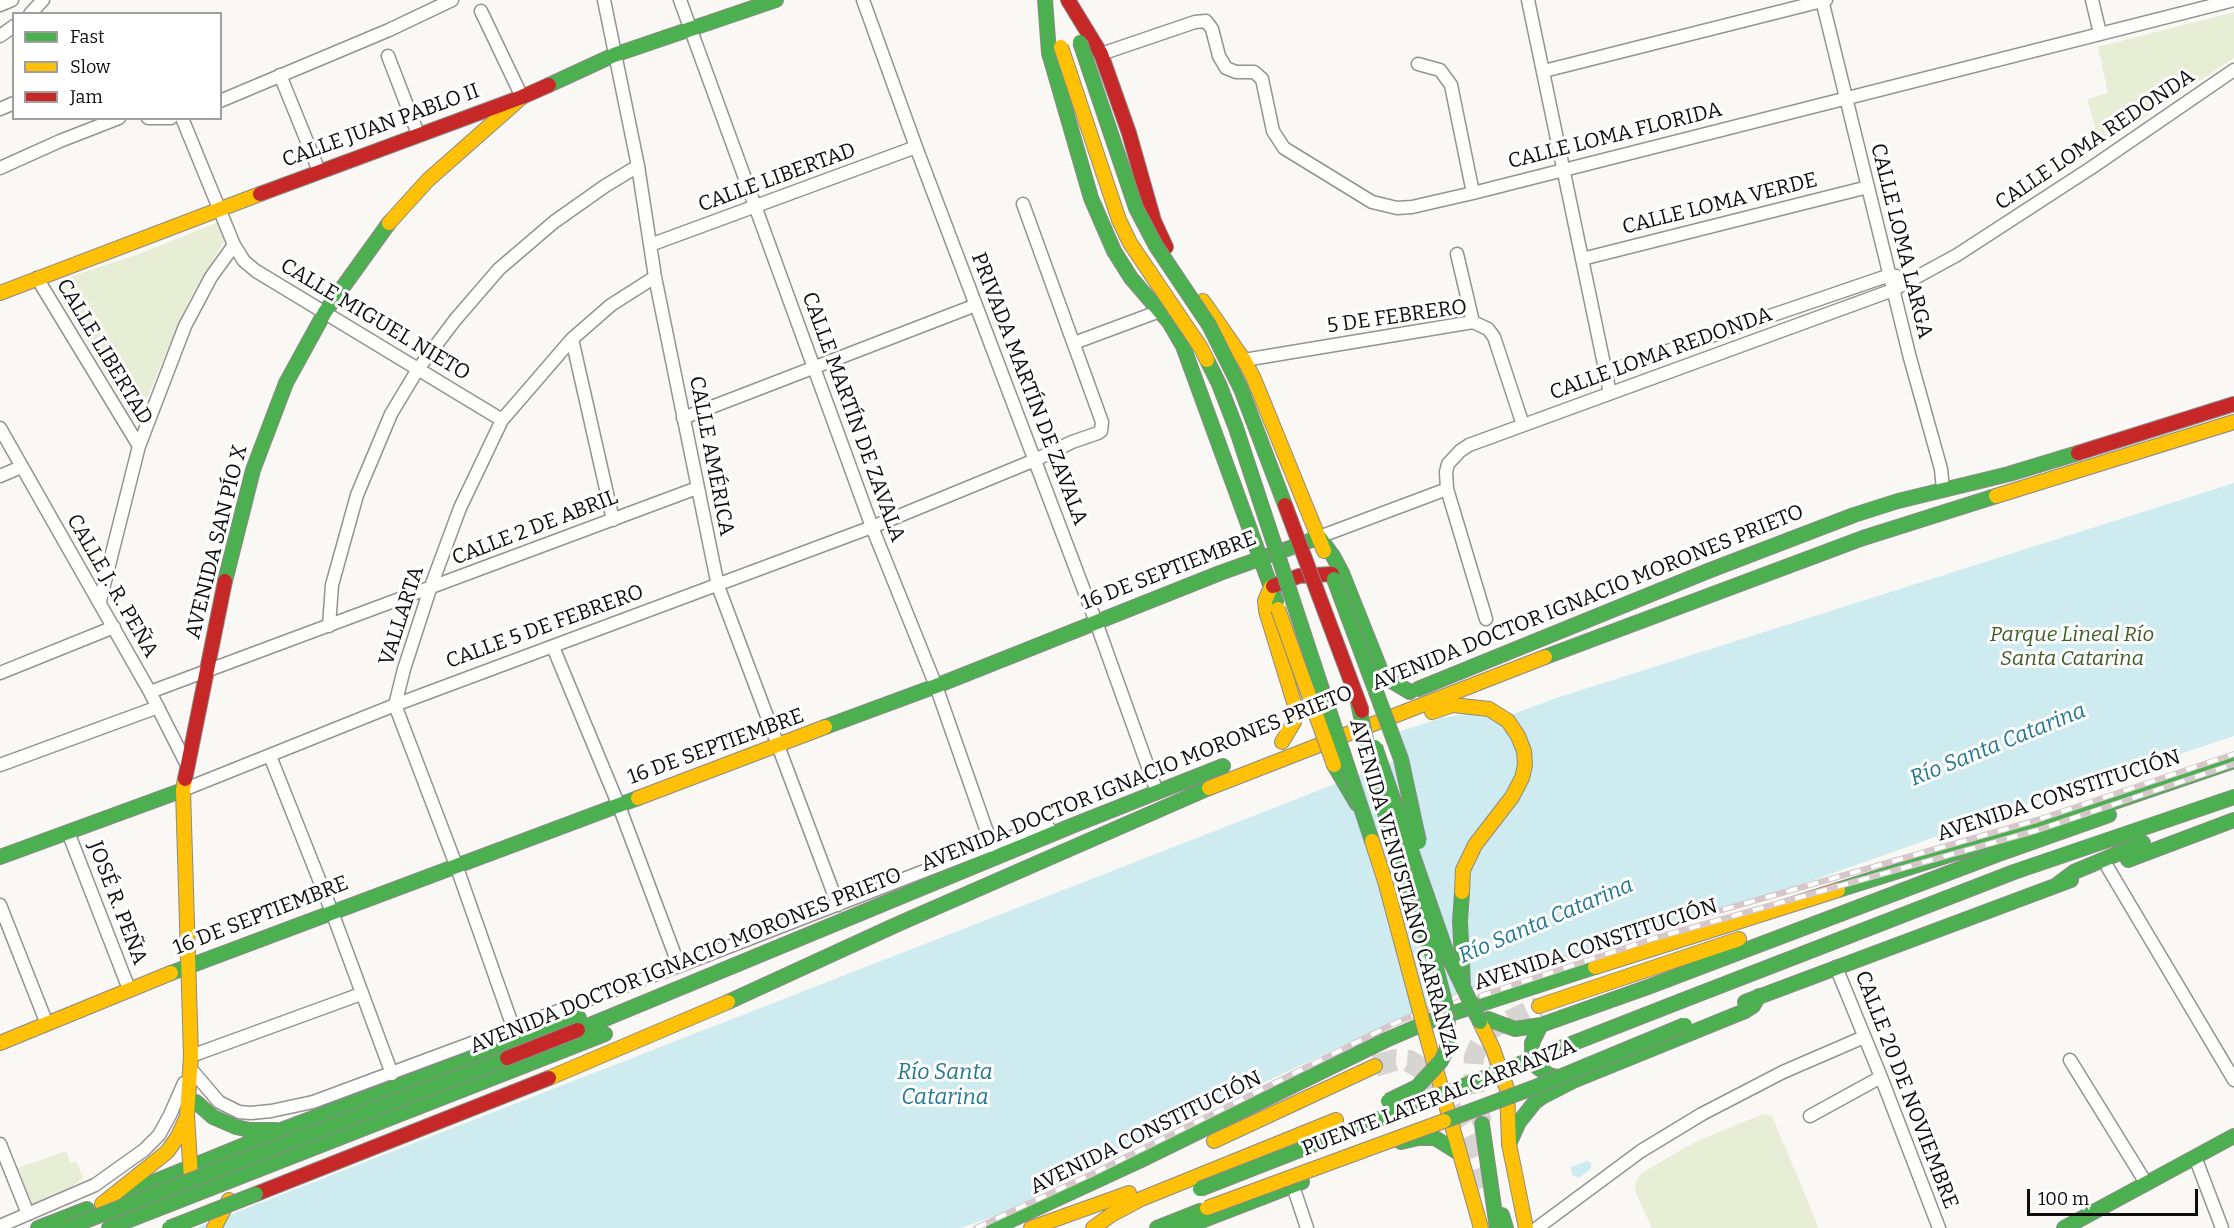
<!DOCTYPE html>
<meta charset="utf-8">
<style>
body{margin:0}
#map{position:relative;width:2234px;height:1228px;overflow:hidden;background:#faf8f4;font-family:Bitter,serif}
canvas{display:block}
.legend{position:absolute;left:12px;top:12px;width:210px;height:108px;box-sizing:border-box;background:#fff;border:2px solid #9f9f9f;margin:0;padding:8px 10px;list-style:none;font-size:18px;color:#0e0e0e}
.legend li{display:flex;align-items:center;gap:12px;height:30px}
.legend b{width:30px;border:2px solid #9f9f9f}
.scale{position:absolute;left:2027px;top:1189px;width:171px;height:27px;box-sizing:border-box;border:3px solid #0e0e0e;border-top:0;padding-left:8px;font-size:18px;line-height:21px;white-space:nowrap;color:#0e0e0e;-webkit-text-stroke:4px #fff;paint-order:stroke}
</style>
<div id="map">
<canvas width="2234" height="1228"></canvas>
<ul class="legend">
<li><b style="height:8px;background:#4caf50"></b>Fast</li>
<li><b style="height:8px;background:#ffc107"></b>Slow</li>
<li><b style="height:8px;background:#c62828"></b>Jam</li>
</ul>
<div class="scale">100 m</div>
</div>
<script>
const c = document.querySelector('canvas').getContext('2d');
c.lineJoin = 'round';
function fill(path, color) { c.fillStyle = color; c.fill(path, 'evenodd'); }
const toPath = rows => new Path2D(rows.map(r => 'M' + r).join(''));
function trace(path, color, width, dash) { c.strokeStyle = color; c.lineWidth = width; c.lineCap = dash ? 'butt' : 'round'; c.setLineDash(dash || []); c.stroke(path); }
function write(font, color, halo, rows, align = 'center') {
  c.font = font + ' Bitter,serif'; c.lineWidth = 6; c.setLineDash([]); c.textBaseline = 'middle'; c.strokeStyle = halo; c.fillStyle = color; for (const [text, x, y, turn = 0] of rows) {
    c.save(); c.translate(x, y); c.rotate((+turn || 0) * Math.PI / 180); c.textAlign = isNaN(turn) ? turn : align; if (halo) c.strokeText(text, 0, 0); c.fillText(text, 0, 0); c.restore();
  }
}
const green = toPath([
 [2234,12,2234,58,2101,146,2087,99,2108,93,2098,47],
 [221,221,229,233,188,302,136,424,57,292,61,284,69,277,139,254],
 [1763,1114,1772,1116,1819,1228,1652,1228,1635,1191,1636,1180,1643,1172,1699,1140],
 [66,1151,70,1163,76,1161,83,1178,67,1191,32,1205,18,1168]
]);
const water = toPath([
 [2234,483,2234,736,2017,808,1794,887,1443,998,1166,1129,1006,1212,961,1228,196,1228,1407,756,1398,732,1441,718,1484,711,1498,720,1553,699],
 [1587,1161,1591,1163,1591,1168,1579,1178,1572,1175,1571,1167]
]);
const primaryTunnel = toPath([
 [1482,1123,1474,1089,1473,1069,1474,1057,1479,1045,1486,1034,1493,1028,1539,1006]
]);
const highwayTunnel = toPath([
 [1375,1066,1395,1060,1409,1061,1419,1067,1433,1079,1464,1131,1489,1185]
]);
const street = toPath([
 [604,0,638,166,655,277,718,586,838,905],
 [680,0,872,527,936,686,992,846],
 [863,0,916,147,1096,622,1157,792],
 [1528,0,1610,393],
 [1822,0,1910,358,1941,469,1943,490],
 [2092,0,2100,33],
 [0,5,12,0],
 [481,11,522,97],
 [30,14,43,0],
 [0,36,14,26],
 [1101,54,1195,22,1206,21,1212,29,1219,56,1226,68,1236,72,1254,72,1262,79,1273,131,1284,148,1372,202,1397,208,1412,207,1473,193,2234,0],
 [388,56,418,134],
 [1418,64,1440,70,1451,85,1473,193],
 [1544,71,1826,0],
 [280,75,319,171],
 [220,101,389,30,452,0],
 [0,109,14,103],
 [148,118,171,118],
 [182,118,234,245,244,261,256,271,502,420],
 [0,168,60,141,119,118],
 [650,245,916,147],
 [1457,254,1473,322],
 [1582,259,1868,187],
 [37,278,139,446],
 [572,339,613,520],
 [1074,343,1160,311],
 [1244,360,1473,322,1488,329,1494,337,1523,425],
 [1606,372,1890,275,1896,276],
 [683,418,976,305],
 [0,428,150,692,187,765],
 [0,476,21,467],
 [1319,537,1447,489],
 [100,601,139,446,185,326,211,277,234,245],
 [1486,619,1447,489,1446,472,1448,464,1460,451,1469,445,1893,290,1957,255,2091,168,2234,70],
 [329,626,332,585,357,495,391,414,418,369,455,320,499,269,554,222,605,186,638,166],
 [553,647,619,806,679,966],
 [0,673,114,627],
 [150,692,697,488],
 [270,756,332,912,392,1074],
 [0,765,158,707],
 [183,790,395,705,872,527,1035,460,1072,442,1098,433,1101,431,1102,422,1023,204],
 [68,832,129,989],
 [2108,868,2234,1080],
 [0,905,47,1024],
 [1836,967,1881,1077,1939,1228],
 [513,1027,456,865,395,705,404,669,430,589,460,508,502,420,572,339,611,305,655,277],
 [191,1056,361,994],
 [2070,1060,2146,1183],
 [190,1068,219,1102,239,1112,251,1113,271,1111,313,1102,679,966,1030,830,1049,828],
 [1810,1116,1881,1077],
 [0,1144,28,1214],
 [2195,1157,2222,1228],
 [1293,1186,1307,1228],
 [0,1226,95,1185,144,1150,159,1135,170,1115,184,1083],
 [1537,1228,1641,1151,1702,1114,1783,1072,1864,1037]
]);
const fast = toPath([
 [1045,0,1049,53,1091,198,1114,251,1131,278,1169,322,1183,346,1276,601],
 [549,85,614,55,776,0],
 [1319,537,1333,556,1342,573,1381,671,1388,679,1410,692],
 [225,581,253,470,286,383,325,312,389,223],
 [1545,657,1863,538,1996,496],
 [1418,689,1708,571,1854,515,1898,501,2009,474,2078,453],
 [825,727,936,686,1220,573,1312,540],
 [1334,765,1357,804],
 [0,857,183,790],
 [2128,860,2234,820],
 [2058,884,2074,872,2143,843],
 [1838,890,2088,811,2234,761],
 [1462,892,1460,921,1463,985],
 [171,973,638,798],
 [1681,1001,2014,872,2234,797],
 [728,1002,898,924,1209,788],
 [1745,1002,2071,880],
 [1488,1019,1515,1029,1541,1025,1648,987,1996,855,2109,815],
 [1541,1025,1532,1043,1532,1059,1537,1067,1549,1075,1570,1080],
 [578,1030,1074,825,1223,766],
 [196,1102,213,1117,236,1127,250,1130,276,1130],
 [1482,1124,1497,1228],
 [1401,1142,1418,1138,1435,1138,1459,1153],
 [1509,1144,1519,1122,1535,1102,1542,1097,1575,1080,1745,1011,1753,1006,1759,996],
 [117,1197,281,1130,579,1018],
 [1502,1215,1506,1228],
 [38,1228,87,1209],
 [109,1228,605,1034],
 [994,1228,1139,1161,1386,1040,1435,1019,1595,967],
 [1157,1228,1200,1211],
 [1183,1228,1302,1182],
 [2064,1228,2234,1136]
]);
const slow = toPath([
 [389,223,428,180,522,97],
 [0,293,260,194],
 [1203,301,1244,360,1254,379,1324,551],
 [1996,496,2234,422],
 [1271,587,1265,601,1266,611,1296,709,1294,722,1282,742],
 [1432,712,1453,705,1489,709,1508,721,1518,736,1524,751,1525,765,1522,778,1512,797,1475,845,1463,870,1462,892],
 [185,779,183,790,191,1056,187,1115,191,1178],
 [1209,788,1545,657],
 [638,798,825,727],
 [1595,967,1838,890],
 [1539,1006,1739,939],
 [1480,1022,1493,1049,1507,1089,1509,1144,1526,1228],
 [1426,1034,1481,1228],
 [0,1043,171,973],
 [549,1078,728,1002],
 [1214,1141,1375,1066],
 [102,1204,167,1152,177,1138,187,1117],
 [214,1228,229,1200],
 [1031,1228,1129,1193],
 [1093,1228,1111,1215,1141,1199,1336,1120]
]);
const jam = toPath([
 [1068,0,1101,54,1129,133,1154,221,1166,247],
 [260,194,522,97,549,85],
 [2078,453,2234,404],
 [1273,586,1299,576,1332,574],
 [185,779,225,581],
 [256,1194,549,1078]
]);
const rail = toPath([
 [1480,996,1655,938,2038,830,2234,764],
 [976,1228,1096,1172,1391,1025,1491,982,1652,930,2037,820,2234,754]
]);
const fastBridge = toPath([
 [1080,42,1136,208,1156,246,1209,325,1241,389,1285,505],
 [1207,360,1219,384,1236,428,1372,841],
 [1334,579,1401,759,1419,842],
 [1357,698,1373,772,1396,850,1433,956,1448,1014,1447,1049,1441,1061,1417,1087,1388,1101],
 [1375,747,1447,954,1480,1022],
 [1444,1121,1538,1086,1685,1025],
 [1200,1189,1681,1001],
 [67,1228,507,1058],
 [169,1228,256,1194]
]);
const slowBridge = toPath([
 [1061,47,1119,220,1130,243,1201,348,1207,360],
 [1278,609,1334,765],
 [1372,841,1385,881,1426,1034],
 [1207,1208,1444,1121]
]);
const jamBridge = toPath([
 [1285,505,1362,711],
 [507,1058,578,1030]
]);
const streetNames = [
 ["CALLE JUAN PABLO II",381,126,-20],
 ["CALLE LOMA FLORIDA",1615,136,-14],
 ["CALLE LOMA REDONDA",2095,140,-34],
 ["CALLE LIBERTAD",777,178,-20],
 ["CALLE LOMA VERDE",1720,204,-14],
 ["CALLE LOMA LARGA",1901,241,76],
 ["5 DE FEBRERO",1397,317,-8],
 ["CALLE MIGUEL NIETO",375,320,31],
 ["CALLE LIBERTAD",104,352,59],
 ["CALLE LOMA REDONDA",1661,354,-20],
 ["PRIVADA MARTÍN DE ZAVALA",1029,389,69],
 ["CALLE MARTÍN DE ZAVALA",853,417,70],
 ["CALLE AMÉRICA",711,456,79],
 ["CALLE 2 DE ABRIL",535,528,-21],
 ["AVENIDA SAN PÍO X",217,542,-76],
 ["16 DE SEPTIEMBRE",1169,571,-21],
 ["CALLE J. R. PEÑA",112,586,60],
 ["AVENIDA DOCTOR IGNACIO MORONES PRIETO",1588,598,-22],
 ["VALLARTA",402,616,-72],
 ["CALLE 5 DE FEBRERO",545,627,-20],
 ["16 DE SEPTIEMBRE",716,747,-20],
 ["AVENIDA DOCTOR IGNACIO MORONES PRIETO",1137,779,-22],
 ["AVENIDA CONSTITUCIÓN",2059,796,-18],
 ["AVENIDA VENUSTIANO CARRANZA",1404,888,74],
 ["JOSÉ R. PEÑA",117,903,69],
 ["16 DE SEPTIEMBRE",261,916,-21],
 ["AVENIDA CONSTITUCIÓN",1596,945,-18],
 ["AVENIDA DOCTOR IGNACIO MORONES PRIETO",686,961,-22],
 ["CALLE 20 DE NOVIEMBRE",1906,1090,69],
 ["PUENTE LATERAL CARRANZA",1439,1098,-21],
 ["AVENIDA CONSTITUCIÓN",1146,1133,-26]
];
const parkNames = [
 ["Parque Lineal Río",2072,635],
 ["Santa Catarina",2072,659]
];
const waterNames = [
 ["Río Santa Catarina",1998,745,-22],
 ["Río Santa Catarina",1546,921,-23],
 ["Río Santa",945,1073],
 ["Catarina",945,1098]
];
fill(green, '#e8edd6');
fill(water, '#ceebf0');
trace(primaryTunnel, '#d7d5d2', 20, [20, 10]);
trace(highwayTunnel, '#d7d5d2', 22, [22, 11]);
trace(street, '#949392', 15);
trace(fast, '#8b8a88', 16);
trace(slow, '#8b8a88', 16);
trace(jam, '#8b8a88', 16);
trace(street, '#fefefd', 12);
trace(fast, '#4caf50', 14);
trace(slow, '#ffc107', 14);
trace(jam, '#c62828', 14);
trace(rail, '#d5c7ca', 6);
trace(rail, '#fff', 4, [11]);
trace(fastBridge, '#8b8a88', 16, []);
trace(slowBridge, '#8b8a88', 16, []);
trace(jamBridge, '#8b8a88', 16, []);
trace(fastBridge, '#4caf50', 14);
trace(slowBridge, '#ffc107', 14);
trace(jamBridge, '#c62828', 14);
write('21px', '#0e0e0e', '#fff', streetNames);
write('italic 21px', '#3c5f25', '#fff', parkNames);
write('italic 22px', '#257792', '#fff', waterNames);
</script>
